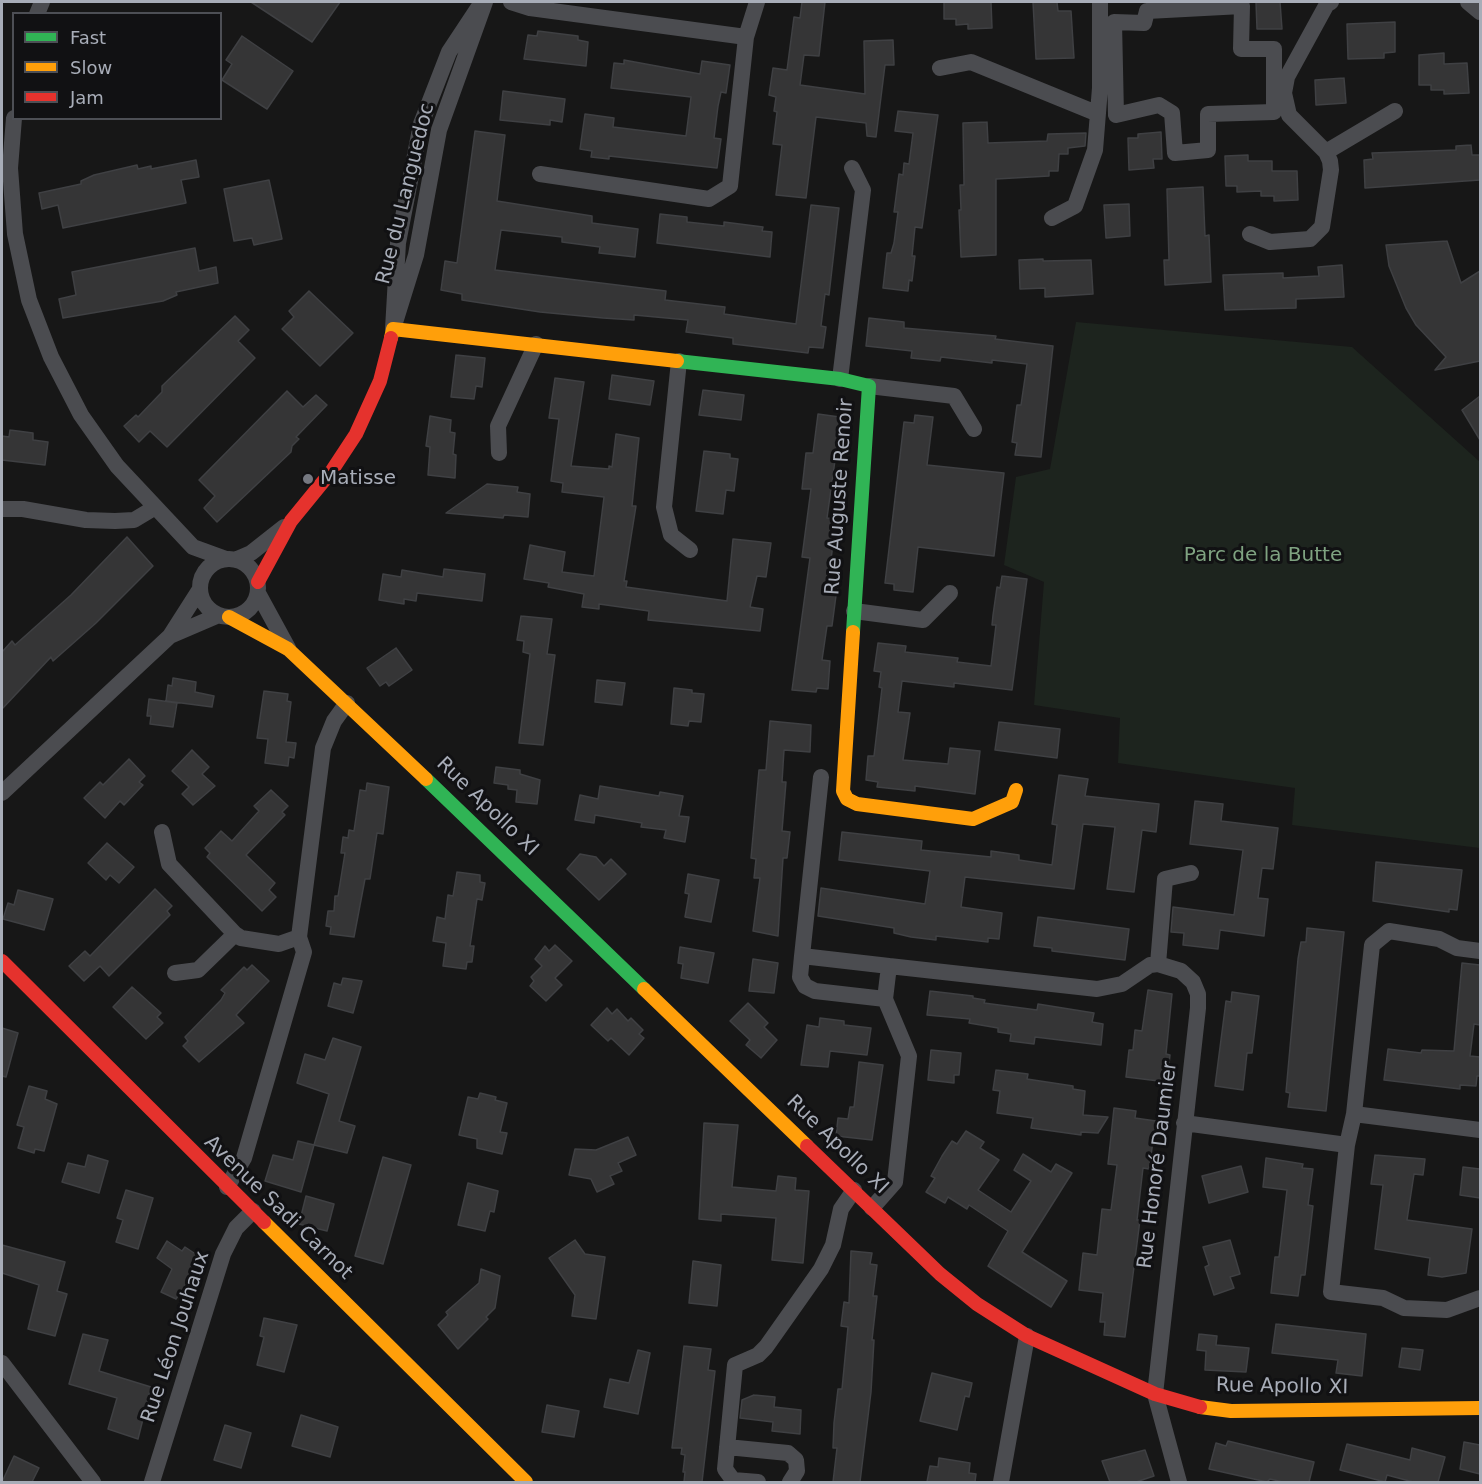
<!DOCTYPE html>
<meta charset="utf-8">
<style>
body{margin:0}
#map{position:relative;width:1482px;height:1484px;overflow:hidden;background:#171717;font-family:"DejaVu Sans",sans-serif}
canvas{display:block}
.frame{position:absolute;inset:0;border:3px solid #a8adb8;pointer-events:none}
.legend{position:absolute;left:12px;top:12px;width:210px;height:108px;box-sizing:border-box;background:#111113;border:2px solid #4d4f55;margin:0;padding:8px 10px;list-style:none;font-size:18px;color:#a8adb8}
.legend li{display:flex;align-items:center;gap:12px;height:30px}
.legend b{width:30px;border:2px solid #4d4f55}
</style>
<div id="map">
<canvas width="1482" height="1484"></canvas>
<div class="frame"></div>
<ul class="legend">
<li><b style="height:8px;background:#30b455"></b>Fast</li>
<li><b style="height:8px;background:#ff9f0a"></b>Slow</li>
<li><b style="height:8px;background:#e5322d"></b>Jam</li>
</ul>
</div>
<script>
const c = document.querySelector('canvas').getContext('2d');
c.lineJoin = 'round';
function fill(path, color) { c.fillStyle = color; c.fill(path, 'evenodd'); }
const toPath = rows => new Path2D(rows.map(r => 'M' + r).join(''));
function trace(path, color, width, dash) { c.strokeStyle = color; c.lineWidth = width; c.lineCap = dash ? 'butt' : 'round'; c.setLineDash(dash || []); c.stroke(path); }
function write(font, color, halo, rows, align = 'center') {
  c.font = font + ' "DejaVu Sans",sans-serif'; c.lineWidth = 6; c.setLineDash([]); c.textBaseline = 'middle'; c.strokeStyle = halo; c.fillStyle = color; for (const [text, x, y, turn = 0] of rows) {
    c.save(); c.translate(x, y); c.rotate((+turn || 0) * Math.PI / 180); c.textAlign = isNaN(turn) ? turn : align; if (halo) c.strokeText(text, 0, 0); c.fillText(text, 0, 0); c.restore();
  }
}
const green = toPath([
 [1076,322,1352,347,1480,462,1480,848,1292,825,1295,788,1118,763,1120,718,1034,705,1044,582,1004,565,1016,477,1050,469]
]);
const building = toPath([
 [251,2,340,2,312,42,251,2],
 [802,2,825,2,819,56,804,55,800,85,865,94,864,41,893,40,894,65,885,65,876,137,867,136,866,123,816,117,806,198,776,195,782,145,773,144,777,112,774,111,776,97,769,95,773,68,787,70,794,17,800,18,802,2],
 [944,2,991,2,992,28,968,29,968,24,956,25,956,19,944,19,944,2],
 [1033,2,1057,2,1058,11,1071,11,1074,58,1036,59,1033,2],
 [1256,2,1280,2,1282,29,1257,29,1256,2],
 [1395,22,1395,52,1384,53,1384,58,1348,59,1347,24,1395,22],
 [538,31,578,36,578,40,588,42,586,66,524,59,528,35,537,36,538,31],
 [242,36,293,71,267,109,222,80,232,64,226,60,242,36],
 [1444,53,1444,64,1467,63,1469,93,1444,94,1444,90,1431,90,1431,85,1419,85,1419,55,1444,53],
 [624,60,700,74,702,61,730,65,726,93,721,92,718,106,714,138,721,139,717,168,609,156,609,159,591,157,592,151,580,149,585,114,614,118,613,127,686,136,691,97,611,88,614,63,624,64,624,60],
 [1344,78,1346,103,1316,105,1315,80,1344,78],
 [503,91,565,99,562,122,550,120,550,125,500,120,503,91],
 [898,111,938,115,922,228,915,227,912,256,915,256,912,281,909,280,908,291,883,288,887,253,891,253,894,243,898,212,894,212,899,174,903,175,904,163,909,164,913,133,895,131,898,111],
 [987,122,988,143,1047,141,1048,134,1086,133,1085,146,1068,148,1068,154,1059,154,1058,171,1049,171,1049,176,996,179,996,255,961,257,959,210,961,210,960,185,964,185,963,123,987,122],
 [475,131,505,135,497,201,592,216,592,223,638,229,635,257,599,253,600,247,562,242,562,237,501,230,495,270,666,291,665,300,725,307,724,314,796,324,811,205,839,208,829,295,825,294,821,326,826,327,823,348,809,347,808,353,733,344,733,338,686,332,688,320,634,315,634,320,603,318,540,312,462,300,462,294,441,290,445,261,457,263,475,131],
 [1161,132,1162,159,1153,159,1154,168,1129,170,1128,138,1138,138,1138,134,1161,132],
 [1471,145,1472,155,1480,155,1480,180,1365,188,1364,160,1373,159,1372,153,1456,150,1456,146,1471,145],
 [1248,155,1248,161,1272,161,1272,171,1297,171,1298,200,1274,201,1274,196,1261,196,1261,191,1237,192,1237,186,1226,186,1225,156,1248,155],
 [196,160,199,177,181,180,186,203,63,228,58,205,42,209,39,193,81,184,81,181,94,175,137,165,138,169,151,166,151,169,196,160],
 [269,180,282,239,254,245,252,238,234,241,224,189,269,180],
 [1203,187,1205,236,1209,235,1211,282,1165,285,1164,260,1169,260,1167,189,1203,187],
 [1129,204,1130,236,1106,238,1104,205,1129,204],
 [660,214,687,217,687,222,724,226,724,222,763,227,762,231,772,232,770,257,657,243,660,214],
 [1447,241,1461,283,1480,271,1480,361,1435,370,1446,357,1416,325,1406,308,1389,266,1386,245,1447,241],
 [195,248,199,271,216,267,218,283,176,292,177,295,163,301,63,318,59,299,76,295,72,272,195,248],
 [1043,259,1043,261,1091,260,1093,294,1045,297,1045,288,1020,289,1019,260,1043,259],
 [1342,265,1344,297,1296,299,1296,308,1225,310,1223,275,1283,273,1283,278,1319,276,1318,267,1342,265],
 [309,291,353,333,320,366,282,329,294,317,289,311,309,291],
 [235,316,249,330,238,341,255,358,167,447,150,431,139,442,124,426,136,415,138,417,162,392,162,386,235,316],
 [869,318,904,322,904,328,996,336,995,339,1053,346,1041,457,1015,455,1017,443,1012,442,1017,405,1021,405,1027,364,992,360,992,363,941,357,940,361,911,358,912,351,866,346,869,318],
 [456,355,485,358,482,387,476,386,474,399,451,397,456,355],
 [612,375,654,381,650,405,609,399,612,375],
 [555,378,584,382,571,466,609,469,609,466,612,467,616,434,639,438,632,506,636,506,624,581,627,581,626,587,727,601,733,539,771,543,766,577,757,576,750,607,763,609,760,631,648,620,649,611,599,604,599,609,582,607,584,594,548,587,549,583,524,579,530,545,565,552,562,572,594,576,604,497,562,492,563,483,551,481,559,419,549,418,555,378],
 [703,390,744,395,741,420,699,415,703,390],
 [287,391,303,407,316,395,327,405,296,437,299,439,292,446,291,452,217,522,204,508,215,496,199,480,287,391],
 [1480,396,1480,440,1462,410,1480,396],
 [818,414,847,418,844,447,837,446,827,518,836,519,829,576,833,577,832,587,837,588,832,626,827,626,822,660,830,661,828,689,817,688,816,692,792,690,810,558,802,557,811,489,802,489,806,453,813,453,818,414],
 [915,415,933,417,927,465,1004,473,994,556,918,547,913,592,894,590,894,584,885,583,904,422,914,423,915,415],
 [430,416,451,420,450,432,455,433,453,454,456,455,455,478,428,475,430,447,426,446,430,416],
 [10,430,33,433,33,440,48,442,45,465,2,460,2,436,9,437,10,430],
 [704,451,730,454,730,458,738,459,734,491,726,490,723,514,696,511,704,451],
 [487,484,518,487,517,492,530,494,528,517,504,515,503,518,446,513,487,484],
 [127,537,153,566,96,623,53,661,51,657,2,709,2,652,12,641,15,645,71,595,127,537],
 [444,569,485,574,482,601,417,593,416,601,404,599,404,604,379,600,383,574,401,577,402,570,443,577,444,569],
 [1002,576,1027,579,1012,690,954,683,954,687,902,681,898,712,910,713,903,760,948,764,950,748,980,751,975,794,915,786,915,791,877,787,878,782,866,780,868,756,874,756,882,688,879,687,881,672,874,671,878,643,906,646,905,652,958,658,957,662,991,666,996,625,992,625,993,615,997,587,1000,588,1002,576],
 [521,616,552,619,547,654,555,655,543,745,519,743,530,654,523,652,524,641,517,640,521,616],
 [396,648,412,670,389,686,386,682,380,686,367,668,396,648],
 [173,678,196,682,195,692,214,696,212,707,166,701,168,685,172,686,173,678],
 [597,680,625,683,622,705,595,702,597,680],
 [674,688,692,690,692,693,704,694,701,722,689,721,688,726,671,724,674,688],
 [264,691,288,694,287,701,291,702,286,742,296,743,294,758,289,757,288,766,265,763,268,739,257,738,264,691],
 [149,699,177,703,173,727,150,724,151,716,147,716,149,699],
 [770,721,811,725,810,752,784,750,782,782,786,782,782,831,790,832,787,858,783,858,778,936,753,931,760,878,754,878,756,859,751,858,759,770,766,770,770,721],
 [999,722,1060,729,1057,758,995,750,999,722],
 [192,750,209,767,202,774,215,786,193,805,182,794,189,787,172,771,192,750],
 [129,759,145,776,139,782,143,785,124,805,120,801,105,818,84,798,100,782,103,785,129,759],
 [496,767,520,770,520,774,540,780,537,804,516,802,517,790,508,789,508,785,494,783,496,767],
 [1059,775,1088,779,1085,796,1159,804,1156,832,1142,830,1134,892,1107,889,1115,827,1083,824,1074,889,965,877,961,907,1002,913,999,939,988,938,988,942,936,936,936,940,911,937,894,933,894,928,818,916,821,888,925,904,930,871,839,860,842,832,922,841,921,850,991,857,991,851,1019,855,1019,860,1052,865,1057,825,1052,824,1059,775],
 [367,783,389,787,383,834,377,833,370,879,365,879,354,937,330,934,331,927,326,926,328,911,334,911,335,896,338,896,345,853,341,853,343,837,348,838,349,830,354,831,360,790,366,791,367,783],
 [600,786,659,796,660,792,683,796,679,816,689,817,685,842,664,838,666,830,641,827,642,823,595,815,594,823,575,820,580,795,598,799,600,786],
 [271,790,288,806,282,812,285,815,246,855,275,883,269,890,276,897,262,911,207,857,210,853,205,848,221,831,232,841,259,811,254,806,271,790],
 [1195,801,1223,804,1221,821,1278,828,1273,869,1262,868,1258,898,1268,899,1264,936,1220,930,1218,949,1183,945,1184,933,1171,932,1173,907,1234,915,1243,850,1190,844,1195,801],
 [107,843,134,867,119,883,110,875,106,880,88,863,107,843],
 [580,854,596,857,604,866,611,859,626,874,599,900,567,869,580,854],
 [1376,862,1462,870,1457,910,1449,909,1449,912,1373,901,1376,862],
 [457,872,480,875,480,882,485,883,482,900,477,899,470,946,474,946,472,962,467,962,466,969,443,966,446,943,433,941,437,917,445,919,448,895,453,896,457,872],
 [688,874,719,880,711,922,685,917,689,894,685,893,688,874],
 [155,889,172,906,167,911,170,915,109,976,100,966,84,981,69,966,85,951,90,956,155,889],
 [18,890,53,899,44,930,3,919,8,903,14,905,18,890],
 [1038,917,1129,929,1125,960,1052,951,1052,948,1034,946,1038,917],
 [1307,928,1344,932,1326,1111,1288,1107,1290,1093,1286,1092,1298,959,1301,942,1306,942,1307,928],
 [555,945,572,961,555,978,562,985,546,1001,530,986,534,981,531,977,542,966,535,959,545,946,549,951,555,945],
 [680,947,714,953,708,983,681,978,683,964,678,963,680,947],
 [753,959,778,963,774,993,749,991,753,959],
 [1462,963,1480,965,1480,1025,1474,1024,1470,1056,1480,1057,1480,1076,1477,1076,1476,1086,1460,1085,1460,1089,1384,1080,1388,1049,1421,1053,1422,1050,1454,1051,1462,963],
 [252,965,269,981,236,1015,244,1023,199,1062,183,1046,188,1041,185,1037,221,1000,225,993,221,990,244,967,247,970,252,965],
 [343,978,362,981,353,1013,328,1006,334,983,341,985,343,978],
 [132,987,161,1013,157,1017,163,1023,146,1039,113,1007,132,987],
 [1148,990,1172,994,1166,1054,1170,1055,1167,1082,1126,1077,1129,1050,1133,1050,1135,1030,1142,1031,1148,990],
 [930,991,973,996,973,998,985,1000,984,1003,1037,1010,1038,1004,1094,1013,1092,1022,1103,1024,1101,1045,1035,1037,1034,1044,1010,1041,1011,1034,998,1032,998,1028,969,1023,970,1019,927,1015,930,991],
 [1232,992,1259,996,1252,1053,1247,1053,1243,1090,1215,1086,1226,1001,1231,1002,1232,992],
 [748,1003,768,1023,764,1027,777,1040,761,1058,746,1045,750,1040,730,1021,748,1003],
 [607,1008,612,1014,617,1009,628,1021,631,1018,643,1030,639,1034,644,1038,629,1055,611,1038,608,1041,591,1025,607,1008],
 [820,1018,844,1021,844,1025,871,1028,867,1055,830,1051,828,1067,801,1065,807,1025,819,1027,820,1018],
 [2,1028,18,1033,6,1077,2,1076,2,1028],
 [333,1038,361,1047,339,1121,355,1126,347,1153,314,1145,329,1094,297,1083,305,1054,325,1060,333,1038],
 [931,1050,961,1053,959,1075,954,1075,954,1083,928,1080,931,1050],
 [859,1062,883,1065,872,1140,836,1136,838,1118,848,1119,850,1107,854,1107,859,1062],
 [996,1070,1028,1074,1027,1079,1073,1086,1073,1089,1085,1091,1083,1115,1108,1117,1098,1133,1081,1132,1081,1135,1031,1128,1033,1118,997,1113,1000,1091,993,1090,996,1070],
 [29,1086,47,1091,45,1099,57,1104,44,1151,35,1149,34,1153,18,1148,24,1127,17,1125,29,1086],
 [480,1093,496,1097,495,1100,507,1103,500,1132,507,1133,502,1154,477,1148,477,1139,459,1135,468,1097,478,1099,480,1093],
 [1114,1108,1136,1111,1135,1118,1156,1121,1149,1169,1143,1168,1137,1220,1140,1220,1125,1337,1104,1335,1105,1322,1100,1322,1103,1293,1079,1290,1083,1253,1097,1255,1102,1209,1111,1210,1117,1165,1108,1164,1114,1108],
 [704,1123,738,1125,732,1187,776,1191,778,1176,796,1178,795,1190,809,1191,803,1263,772,1260,776,1218,721,1214,721,1221,699,1219,704,1123],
 [966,1131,984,1142,980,1148,999,1160,978,1190,1011,1212,1031,1181,1014,1170,1023,1154,1051,1172,1056,1164,1072,1173,1022,1252,1067,1281,1051,1307,988,1266,1008,1231,969,1205,967,1209,948,1197,945,1203,926,1192,935,1178,931,1176,942,1156,952,1141,957,1144,966,1131],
 [628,1137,636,1155,618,1163,622,1171,610,1176,614,1184,597,1192,591,1179,569,1175,575,1149,596,1150,628,1137],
 [298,1141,314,1145,301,1192,265,1181,273,1155,293,1160,298,1141],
 [88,1155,108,1161,99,1193,62,1182,68,1163,85,1167,88,1155],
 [1375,1155,1425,1159,1423,1175,1414,1174,1407,1220,1472,1229,1466,1273,1442,1277,1428,1275,1430,1258,1375,1249,1383,1185,1371,1184,1375,1155],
 [383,1157,411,1165,383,1264,355,1256,383,1157],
 [1266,1158,1303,1164,1302,1168,1313,1169,1308,1205,1313,1206,1305,1275,1301,1275,1298,1296,1271,1293,1275,1257,1279,1257,1287,1190,1263,1187,1266,1158],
 [1241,1166,1248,1192,1209,1203,1202,1176,1241,1166],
 [1463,1167,1480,1169,1480,1198,1460,1195,1463,1167],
 [468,1183,498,1191,494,1212,490,1211,485,1231,458,1225,468,1183],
 [126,1190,153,1198,138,1249,116,1242,123,1220,117,1218,126,1190],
 [306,1196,334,1204,327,1231,299,1224,306,1196],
 [575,1240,585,1254,605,1257,596,1319,572,1316,575,1295,549,1258,575,1240],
 [1230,1240,1240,1274,1230,1277,1234,1288,1214,1295,1205,1267,1209,1265,1203,1247,1230,1240],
 [167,1241,182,1251,185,1247,203,1259,176,1299,161,1292,172,1269,157,1258,167,1241],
 [2,1245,65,1262,57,1291,67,1294,55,1336,28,1329,39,1285,2,1273,2,1245],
 [851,1251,872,1253,870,1264,877,1265,873,1296,877,1296,872,1340,874,1340,871,1392,860,1482,833,1482,837,1448,833,1448,834,1423,838,1389,842,1389,848,1327,841,1326,844,1302,849,1303,851,1251],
 [693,1261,721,1265,717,1306,689,1303,693,1261],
 [481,1269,500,1276,495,1308,486,1317,488,1319,458,1349,438,1325,448,1315,446,1312,479,1283,481,1269],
 [264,1318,297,1325,284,1372,257,1365,264,1337,260,1336,264,1318],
 [1276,1324,1366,1334,1362,1376,1336,1373,1338,1360,1272,1353,1276,1324],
 [83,1334,108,1340,99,1371,151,1387,138,1439,108,1429,117,1398,69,1384,83,1334],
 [1199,1334,1217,1336,1216,1345,1249,1348,1246,1372,1205,1370,1206,1351,1197,1350,1199,1334],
 [684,1346,711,1349,708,1370,715,1371,702,1482,684,1482,685,1472,683,1472,685,1455,681,1454,682,1448,672,1448,684,1346],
 [1402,1348,1423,1350,1420,1370,1399,1367,1402,1348],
 [638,1350,650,1353,638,1414,604,1407,610,1379,629,1383,638,1350],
 [932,1373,972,1383,969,1397,965,1396,957,1430,920,1421,932,1373],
 [754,1395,775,1397,774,1407,801,1410,800,1434,772,1431,773,1422,740,1418,742,1400,754,1395],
 [547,1405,579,1411,574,1437,542,1432,547,1405],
 [301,1415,338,1427,330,1457,292,1446,301,1415],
 [225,1425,251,1433,241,1468,214,1460,225,1425],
 [1228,1441,1314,1462,1309,1482,1283,1482,1270,1479,1267,1482,1209,1469,1216,1443,1226,1446,1228,1441],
 [1464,1442,1480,1445,1480,1474,1460,1469,1464,1442],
 [1347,1444,1410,1460,1412,1448,1445,1457,1438,1482,1413,1482,1387,1475,1385,1482,1340,1470,1347,1444],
 [1145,1450,1154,1476,1136,1482,1110,1482,1102,1461,1145,1450],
 [14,1456,39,1468,32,1482,2,1482,14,1456],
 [939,1458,970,1463,969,1473,976,1474,975,1482,927,1482,930,1466,938,1467,939,1458]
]);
const street = toPath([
 [482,2,449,52,421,124,398,243,393,329,416,255,439,130,485,2],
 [511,2,530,8,746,37,757,2],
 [1468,2,1480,12],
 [1242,6,1241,49,1274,49,1274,112,1208,114,1208,150,1175,153,1172,113,1159,105,1116,115,1114,22,1144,23,1147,11,1242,6],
 [37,14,42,2],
 [940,68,971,62,1096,113],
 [14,118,10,168,15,234,29,300,51,357,81,415,117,466,193,547,226,559],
 [1326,152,1395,111],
 [540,174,709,199,730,186,746,37],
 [1052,218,1075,206,1095,150,1100,88,1100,2],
 [1250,234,1270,242,1310,239,1322,227,1331,170,1330,161,1326,152,1289,115,1284,93,1287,77,1327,4,1331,2],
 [679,361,664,507,671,535,690,550],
 [840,379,863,190,852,168],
 [869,386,954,396,974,429],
 [499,453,498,426,536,344],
 [2,509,23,509,86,520,115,521,134,520,154,508],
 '200 588a29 29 0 1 1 58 0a29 29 0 1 1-58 0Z',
 [237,559,251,553,284,527],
 [258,593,288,648],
 [854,611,923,620,950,593],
 [170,636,200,589],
 [2,793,170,636,219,615],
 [162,832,169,864,235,934,241,938,279,944,299,937],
 [802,956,821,777],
 [1158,964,1165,879,1191,873],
 [175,973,198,970,235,934],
 [885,999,815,991,805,986,800,977,802,956,889,966],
 [1354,1114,1372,945,1389,931,1439,939,1457,948,1480,951],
 [1184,1123,1347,1145,1331,1292,1383,1298,1404,1308,1447,1310,1480,1298],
 [1347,1145,1354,1114,1480,1130],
 [227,1187,244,1158,304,952,299,937,323,748,334,721,347,703],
 [872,1208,895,1182,909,1056,885,999,889,966,1097,989,1122,984,1150,965,1158,964,1181,971,1193,982,1198,994,1198,1008,1155,1394,1179,1482],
 [2,1363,93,1482],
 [727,1447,788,1453,796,1460,797,1471,790,1482],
 [152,1482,223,1254,236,1228,253,1211],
 [758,1482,733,1480,725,1469,735,1365,758,1355,766,1347,821,1269,833,1245,841,1209,854,1190],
 [1001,1482,1027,1336]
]);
const fast = toPath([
 [677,361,840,379,869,386,853,632],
 [426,779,644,989]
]);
const slow = toPath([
 [391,338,393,329,677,361],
 [229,617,288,649,426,779],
 [853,632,843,791,847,799,857,804,973,819,1012,802,1016,790],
 [644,989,807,1146],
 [264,1222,526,1482],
 [1200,1407,1231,1411,1480,1408]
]);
const jam = toPath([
 [258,582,291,521,331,472,356,434,380,381,391,338],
 [2,961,264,1222],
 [807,1146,940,1274,977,1304,1027,1336,1155,1394,1200,1407]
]);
const markers = [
 [308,479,6,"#757880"]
];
const streetNames = [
 ["Rue du Languedoc",406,194,-76],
 ["Rue Auguste Renoir",840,497,-86],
 ["Rue Apollo XI",487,807,44],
 ["Rue Apollo XI",837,1145,44],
 ["Rue Honoré Daumier",1158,1165,-83],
 ["Avenue Sadi Carnot",278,1208,44],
 ["Rue Léon Jouhaux",176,1337,-72],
 ["Rue Apollo XI",1282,1387,1]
];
const poiNames = [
 ["Matisse",320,479]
];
const parkNames = [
 ["Parc de la Butte",1263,556]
];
fill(green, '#1d241e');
fill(building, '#353536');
trace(building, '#3f4043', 1.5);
trace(street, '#4b4c50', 16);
trace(fast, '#30b455', 14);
trace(slow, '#ff9f0a', 14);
trace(jam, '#e5322d', 14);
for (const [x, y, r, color] of markers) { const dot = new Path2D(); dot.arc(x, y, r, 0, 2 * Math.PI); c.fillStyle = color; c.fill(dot); trace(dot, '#111113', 2); }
write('20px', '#a8adb8', '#111113', streetNames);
write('20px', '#a8adb8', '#111113', poiNames, 'left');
write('20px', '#7fa381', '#111113', parkNames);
</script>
